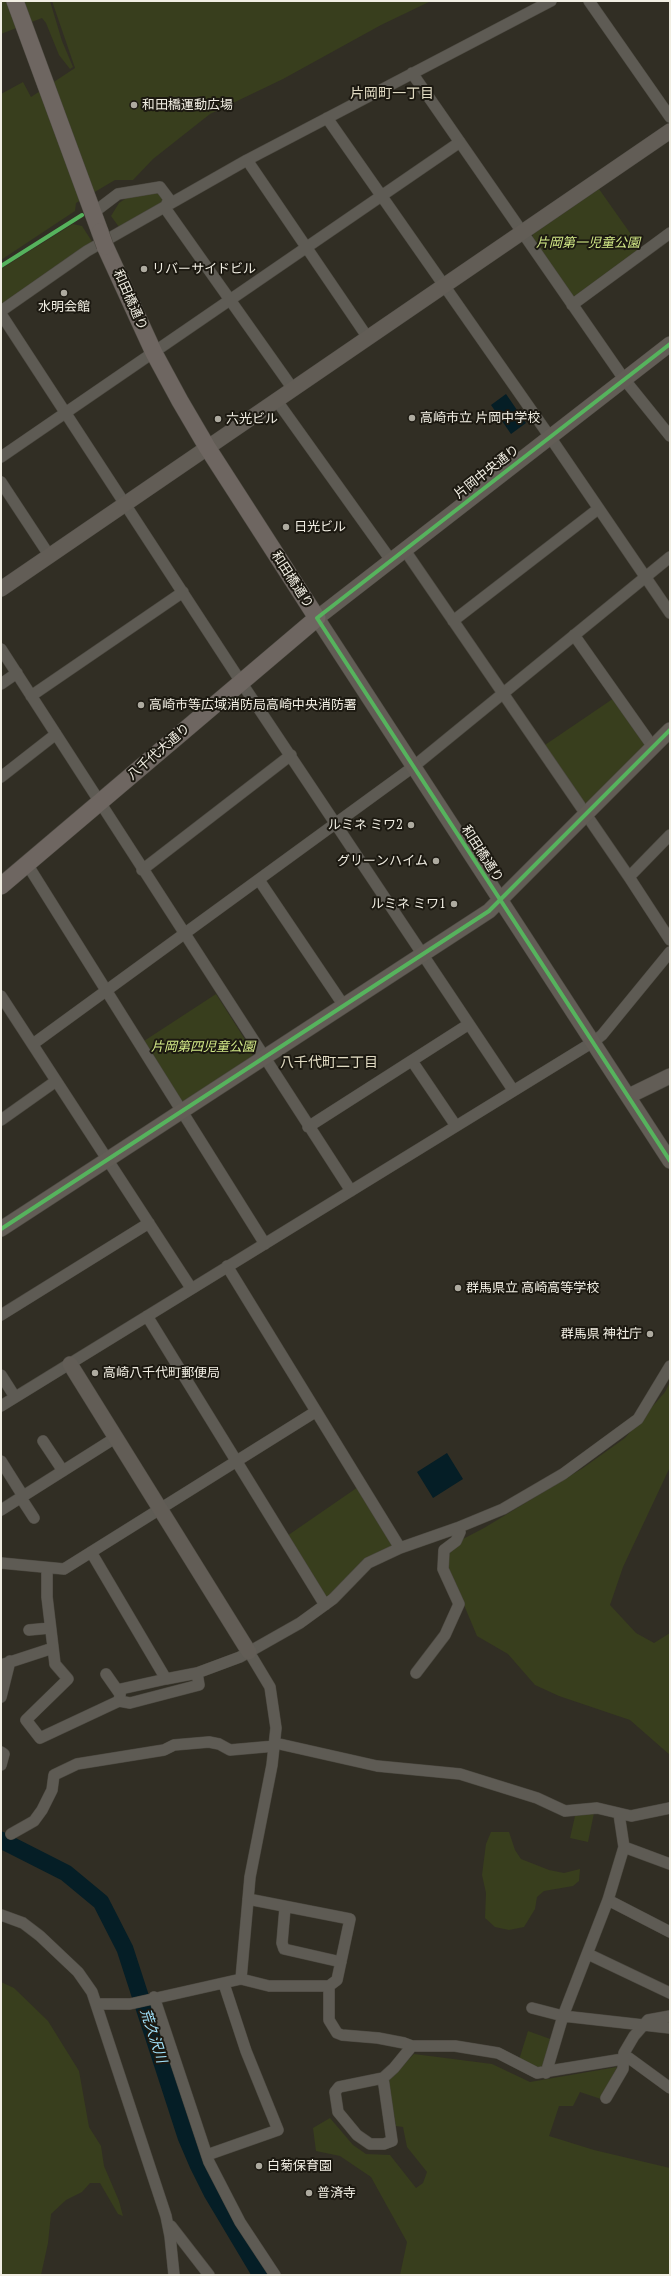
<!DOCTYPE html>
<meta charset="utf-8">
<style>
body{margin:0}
#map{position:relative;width:671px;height:2276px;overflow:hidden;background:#312e24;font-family:"PT Serif",serif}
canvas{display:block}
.frame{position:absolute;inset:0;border:2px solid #f1eee3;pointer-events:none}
</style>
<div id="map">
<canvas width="671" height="2276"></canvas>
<div class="frame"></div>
</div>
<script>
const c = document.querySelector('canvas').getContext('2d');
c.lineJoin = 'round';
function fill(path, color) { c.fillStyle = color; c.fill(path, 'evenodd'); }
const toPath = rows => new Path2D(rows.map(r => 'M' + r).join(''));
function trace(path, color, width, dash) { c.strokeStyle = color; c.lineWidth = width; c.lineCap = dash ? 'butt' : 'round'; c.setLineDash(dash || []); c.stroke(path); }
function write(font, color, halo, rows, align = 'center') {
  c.font = font + ' "PT Serif","Noto Sans JP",serif'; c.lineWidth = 4; c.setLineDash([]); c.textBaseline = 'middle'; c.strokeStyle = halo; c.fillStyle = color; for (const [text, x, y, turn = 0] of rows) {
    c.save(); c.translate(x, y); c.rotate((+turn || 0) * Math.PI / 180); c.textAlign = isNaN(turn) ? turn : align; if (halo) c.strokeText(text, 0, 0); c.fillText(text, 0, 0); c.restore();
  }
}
const green = toPath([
 [1,1,50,1,62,41,73,67,70,69,59,55,46,23,42,18,1,34],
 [52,1,431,1,381,25,283,79,210,114,153,159,133,180,115,180,76,203,75,211,1,260,1,94,23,82,31,97,75,68],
 [158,188,166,200,119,227,111,216,119,203,131,195],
 [599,189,642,250,577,298,572,297,532,238,533,234],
 [73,224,82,226,93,243,1,305,1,269],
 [617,696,653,747,586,816,539,749],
 [216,994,253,1052,251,1060,186,1102,182,1101,144,1041],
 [670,1382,670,1467,623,1567,610,1605,636,1633,654,1643,670,1633,670,1755,630,1720,559,1696,535,1685,508,1654,477,1636,448,1567,448,1553,463,1539,484,1528,583,1468,625,1438,665,1392],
 [358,1487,392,1543,392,1548,331,1597,323,1595,287,1536],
 [594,1813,588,1842,570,1838,575,1816],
 [491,1832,509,1832,515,1850,521,1859,549,1870,564,1873,580,1869,579,1881,573,1886,544,1891,537,1897,535,1909,524,1927,509,1930,495,1927,485,1918,486,1893,482,1875,486,1844],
 [1,1982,14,1988,48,2021,79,2071,89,2127,101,2146,104,2166,119,2201,123,2216,118,2214,100,2183,90,2183,82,2192,66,2200,51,2214,48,2243,41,2275,1,2275],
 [528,2031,553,2040,544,2066,539,2070,519,2060],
 [414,2054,492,2064,530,2082,617,2067,601,2099,580,2092,573,2106,559,2106,549,2136,594,2150,670,2168,670,2275,400,2275,407,2242,371,2177,340,2156,316,2151,313,2128,330,2118,353,2145,366,2154,390,2155,416,2188,423,2183,427,2172,407,2147,403,2127,396,2126,388,2081]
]);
const water = toPath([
 [506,394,526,423,511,434,491,405],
 [447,1453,463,1479,433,1498,417,1472]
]);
const river = toPath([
 [1,1840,66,1873,101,1902,125,1949,186,2137,198,2165,212,2193,261,2275]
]);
const street = toPath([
 [589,1,670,117],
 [412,73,624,379,670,436],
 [327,118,550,437,670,613],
 [247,160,368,338],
 [93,213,118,194,160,187,169,199,165,208,293,389],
 [572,305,670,233],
 [1,311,87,251,247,160,551,1],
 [1,314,241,682,513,1090],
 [277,401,390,559],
 [1,457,460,142],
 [1,482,49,555],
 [404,549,629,877,670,940],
 [453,621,598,509],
 [574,635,653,747],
 [1,649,351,1191],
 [1,684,17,673],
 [31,696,183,592],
 [1,777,56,734],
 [27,864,265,1244],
 [142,870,291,755],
 [629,877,670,835],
 [259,880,344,1006],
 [1,996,191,1288],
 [33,1044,413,767,670,557],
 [412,1061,456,1126],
 [1,1120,56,1081],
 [308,1127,469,1024],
 [227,1266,400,1548],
 [1,1315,149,1223],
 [147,1316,325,1605],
 [1,1375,15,1397],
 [1,1406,593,1042,602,1035,670,952],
 [43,1441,63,1471],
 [1,1461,23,1496],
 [21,1498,34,1518],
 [1,1510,115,1438],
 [91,1552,166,1679,197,1673,240,1657,300,1623,333,1599,368,1563,400,1548,457,1528,503,1509,563,1474,638,1419,670,1366],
 [1,1563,64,1569,315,1412],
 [47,1568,47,1597,55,1664,68,1679,26,1720,40,1738,119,1701,130,1703,199,1685,197,1673],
 [29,1630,50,1628],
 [1,1665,53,1648],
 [416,1673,445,1635,459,1604,443,1569,444,1550,456,1541,460,1532,457,1528],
 [106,1674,120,1694],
 [1,1697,10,1661],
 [119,1701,121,1689,166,1679],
 [275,1743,377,1766,460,1774,537,1798,565,1811,597,1808,631,1816,670,1808],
 [1,1752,4,1754,1,1765],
 [11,1834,34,1821,42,1810,52,1790,54,1775,77,1764,164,1750,174,1745,209,1742,219,1744,230,1750,275,1746],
 [624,1847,670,1864],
 [608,1900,670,1932],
 [285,1908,282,1943,284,1949,341,1962],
 [1,1915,23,1923,40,1936,78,1972,92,1992,166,2216,170,2236,174,2275],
 [588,1954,670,1993],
 [241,1979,269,1986,329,1986,337,1980,350,1919,248,1899],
 [329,1986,329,2020,337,2033,342,2035,378,2038,404,2043,412,2046,455,2046,498,2053,537,2073,629,2058,670,2088],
 [154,1997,209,2162,240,2222,275,2275],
 [97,2004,130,2004,241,1979,250,1877,272,1765,276,1728,270,1687,249,1652],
 [532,2008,563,2016,670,2028],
 [546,2073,563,2016,608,1900,624,1847,619,1814],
 [383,2078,392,2141,384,2144,370,2144,357,2135,338,2112,335,2092,339,2087,383,2078,394,2068,412,2046],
 [606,2098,623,2069,624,2053,634,2036,648,2020,670,2016],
 [207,2155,278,2130,246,2051,224,1984],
 [171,2226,209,2275]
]);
const secondary = toPath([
 [670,344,317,618,670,1161],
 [1,589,670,131],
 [629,1096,670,1076],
 [1,1229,489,911,670,730],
 [70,1364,249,1652]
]);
const primary = toPath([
 [15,1,100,232],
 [1,886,317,618,207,447,180,401,154,353,105,246]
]);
const primaryBridge = toPath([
 [100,232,105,246]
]);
const cycleway = toPath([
 [1,266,82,215],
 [670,344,317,618,670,1161],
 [1,1229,489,911,670,730]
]);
const markers = [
 [134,105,4,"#aeaba0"],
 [144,269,4,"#aeaba0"],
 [64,293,4,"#aeaba0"],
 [412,418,4,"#aeaba0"],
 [218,419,4,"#aeaba0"],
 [286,527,4,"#aeaba0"],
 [141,705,4,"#aeaba0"],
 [411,825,4,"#aeaba0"],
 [436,861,4,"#aeaba0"],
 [454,904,4,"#aeaba0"],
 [458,1288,4,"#aeaba0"],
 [650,1334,4,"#aeaba0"],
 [95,1373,4,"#aeaba0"],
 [259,2166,4,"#aeaba0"],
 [309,2193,4,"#aeaba0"]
];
const poiNames = [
 ["和田橋運動広場",142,105],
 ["リバーサイドビル",152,269],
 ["水明会館",64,307,"center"],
 ["高崎市立 片岡中学校",420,418],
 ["六光ビル",226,419],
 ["日光ビル",294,527],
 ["高崎市等広域消防局高崎中央消防署",149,705],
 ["ルミネ ミワ2",403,825,"right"],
 ["グリーンハイム",428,861,"right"],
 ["ルミネ ミワ1",446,904,"right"],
 ["群馬県立 高崎高等学校",466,1288],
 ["群馬県 神社庁",642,1334,"right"],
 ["高崎八千代町郵便局",103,1373],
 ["白菊保育園",267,2166],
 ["普済寺",317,2193]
];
const parkNames = [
 ["片岡第一児童公園",588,243],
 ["片岡第四児童公園",203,1047]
];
const streetNames = [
 ["和田橋通り",130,300,66],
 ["片岡中央通り",487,472,-38],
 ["和田橋通り",292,580,57],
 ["八千代大通り",159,752,-41],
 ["和田橋通り",482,854,57]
];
const neighbourhoodNames = [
 ["片岡町一丁目",392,94],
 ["八千代町二丁目",329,1063]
];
const waterNames = [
 ["荒久沢川",153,2036,72]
];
fill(green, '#383e1d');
fill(water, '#051e26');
trace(river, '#051e26', 17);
trace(street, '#4c4941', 12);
trace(secondary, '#4c4941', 16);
trace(primary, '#4c4941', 18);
trace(street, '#5e5b54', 11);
trace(secondary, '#625d56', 15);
trace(primary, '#6e6661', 17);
trace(primaryBridge, '#4c4941', 18, []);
trace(primaryBridge, '#6e6661', 17);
trace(cycleway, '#56b35d', 4);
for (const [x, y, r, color] of markers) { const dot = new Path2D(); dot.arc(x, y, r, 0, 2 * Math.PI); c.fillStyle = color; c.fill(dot); trace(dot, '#1c1911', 1.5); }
write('13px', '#f1eee3', '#1c1911', poiNames, 'left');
write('italic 13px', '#d2e987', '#1c1911', parkNames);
write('13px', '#f1eee3', '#1c1911', streetNames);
write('14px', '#e1dbc3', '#1c1911', neighbourhoodNames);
write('italic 14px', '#a2e4fe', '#1c1911', waterNames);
</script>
